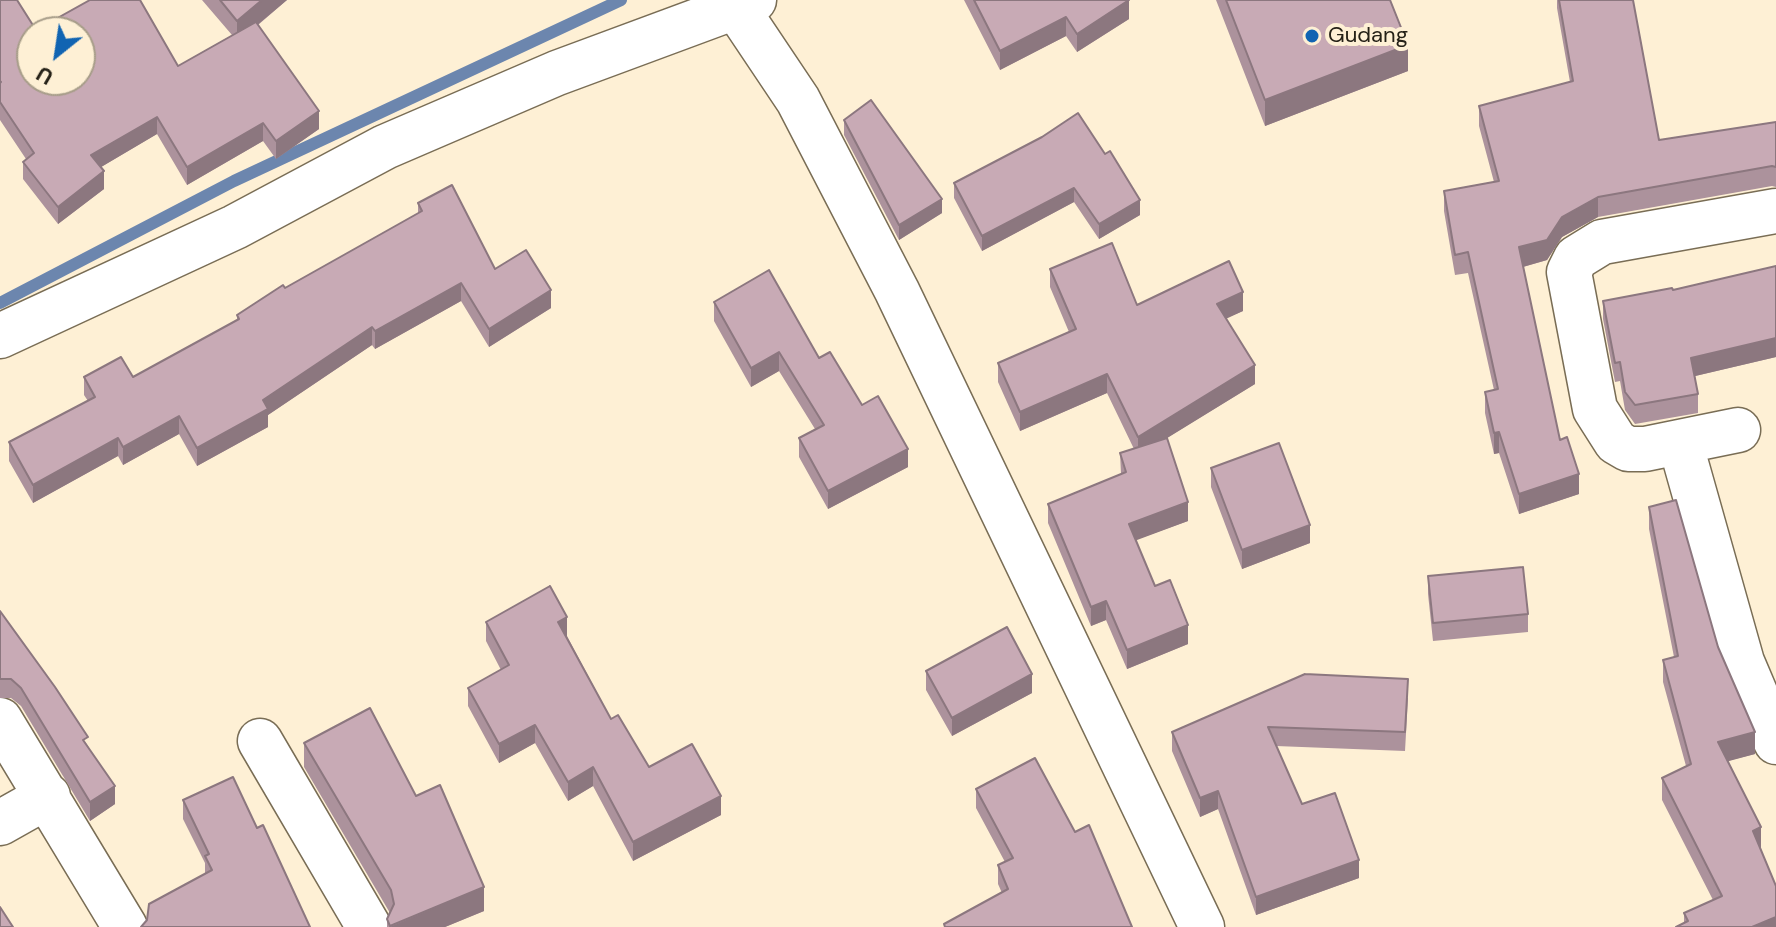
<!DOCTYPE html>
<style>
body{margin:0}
#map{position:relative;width:1776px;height:927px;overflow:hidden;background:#fef0d5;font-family:"DM Sans",sans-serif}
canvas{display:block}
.north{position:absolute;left:16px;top:16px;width:80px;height:80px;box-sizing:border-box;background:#fef0d5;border:2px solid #a79d89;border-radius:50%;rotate:210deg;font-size:22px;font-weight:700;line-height:32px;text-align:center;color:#252117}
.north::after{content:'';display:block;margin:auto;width:28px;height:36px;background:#1164b2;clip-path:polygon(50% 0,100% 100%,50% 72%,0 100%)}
</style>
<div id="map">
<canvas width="1776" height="927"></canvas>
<div class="north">U</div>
</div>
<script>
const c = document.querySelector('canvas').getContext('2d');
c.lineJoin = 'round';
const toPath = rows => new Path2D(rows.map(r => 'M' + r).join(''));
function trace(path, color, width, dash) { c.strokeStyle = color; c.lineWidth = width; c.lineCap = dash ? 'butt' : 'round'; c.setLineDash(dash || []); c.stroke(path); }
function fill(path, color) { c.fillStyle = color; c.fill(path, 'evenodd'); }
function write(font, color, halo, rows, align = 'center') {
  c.font = font + ' "DM Sans",sans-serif'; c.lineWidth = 8; c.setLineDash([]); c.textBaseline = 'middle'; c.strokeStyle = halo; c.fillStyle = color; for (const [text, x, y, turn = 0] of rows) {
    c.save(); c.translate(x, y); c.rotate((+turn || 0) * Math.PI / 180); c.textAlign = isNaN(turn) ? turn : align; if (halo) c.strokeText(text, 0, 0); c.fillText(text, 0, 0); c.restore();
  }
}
const stream = toPath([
 [0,303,234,181,621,0]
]);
const minor = toPath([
 [731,0,798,100,897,291,1202,927],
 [0,336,235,227,385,147,557,73,754,0],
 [1738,430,1645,449,1628,449,1616,442,1595,409,1569,272,1576,258,1602,242,1776,211],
 [1680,442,1742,662,1776,742],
 [0,720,125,927],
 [260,741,369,927],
 [0,823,48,796]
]);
const wall = toPath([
 [0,0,36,30,178,66,232,35,202,0,287,0,258,25,319,129,276,159,263,141,187,185,157,134,101,167,104,189,58,224,23,179,23,162,26,159,0,120],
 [964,0,1129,0,1129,19,1077,52,1066,36,1000,70],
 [1216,0,1390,0,1408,71,1265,126],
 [1557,0,1635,0,1633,0,1659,140,1776,122,1776,187,1772,186,1598,217,1562,237,1547,260,1523,267,1560,440,1579,494,1519,514,1499,453,1494,454,1485,413,1485,392,1494,390,1468,273,1455,275,1444,211,1444,191,1494,182,1479,126,1479,106,1570,82,1557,8],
 [844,120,942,213,899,240,844,135],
 [1042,137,1140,215,1099,239,1074,202,982,251,954,198,954,183],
 [418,203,495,269,551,308,489,347,461,301,375,349,372,345,268,415,268,427,197,466,179,434,123,465,118,456,33,503,9,461,9,442,88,401,84,395,84,377,133,377,237,321,237,315,418,214],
 [1776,266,1776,357,1695,376,1698,394,1698,413,1635,424,1625,410,1620,381,1615,382,1603,319,1603,301,1673,290],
 [1050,269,1137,305,1243,311,1226,318,1255,384,1165,439,1188,521,1135,540,1155,586,1188,644,1127,669,1106,620,1091,626,1048,523,1048,504,1121,474,1120,453,1134,449,1107,393,1020,431,998,382,998,363,1069,332,1050,287],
 [714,302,819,358,862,405,908,467,828,509,799,457,799,438,815,429,779,371,751,387,714,321],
 [1211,468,1310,543,1242,569,1211,487],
 [1649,507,1718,647,1755,754,1727,761,1760,849,1776,886,1684,923,1684,913,1713,900,1662,800,1662,778,1686,766,1663,682,1663,660,1674,657,1649,529],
 [1428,576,1528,614,1528,632,1433,641,1428,594],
 [0,611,88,746,115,804,90,821,21,706,11,698,0,698],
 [486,622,567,636,611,719,649,767,721,815,633,861,593,786,568,801,535,743,499,763,468,706,468,688,501,670,486,641],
 [926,671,1032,693,952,736,926,690],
 [1408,698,1405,751,1276,746,1302,804,1359,878,1256,915,1218,809,1200,817,1172,751,1172,732],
 [304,743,416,796,484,911,445,927,387,927,387,919,390,913,304,767],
 [976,789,1075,832,1132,927,944,927,944,924,1002,893,998,884,998,865,1005,862,976,808],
 [183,800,257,828,310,927,205,874,205,863,183,819]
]);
const shadedWall = toPath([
 [262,0,287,0,237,42,237,21],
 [1129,0,1129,19,1077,52,1077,34],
 [1066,17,1066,36,1000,70,1000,51],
 [1408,45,1408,71,1265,126,1265,100],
 [319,111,319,129,276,159,276,141],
 [157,117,157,134,91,173,91,155],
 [263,123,263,141,187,185,187,167],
 [104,171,104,189,58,224,58,207],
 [1074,188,1074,202,982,251,982,236],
 [1598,197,1598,217,1562,237,1547,260,1519,268,1519,247,1562,217],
 [942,199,942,213,899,240,899,225],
 [1140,200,1140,215,1099,239,1099,224],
 [461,283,461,301,375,349,375,331],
 [551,290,551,308,489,347,489,329],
 [1243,292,1243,311,1217,323,1217,304],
 [372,327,372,345,268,415,268,427,197,466,197,448,263,400],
 [1776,338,1776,357,1691,377,1691,358],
 [779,352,779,371,751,387,751,368],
 [1255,365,1255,384,1138,456,1138,437],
 [1107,374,1107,393,1020,431,1020,412],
 [179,416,179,434,123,465,123,447],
 [1499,432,1499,453,1494,454,1494,433],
 [118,438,118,456,33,503,33,485],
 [908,449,908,467,828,509,828,491],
 [1579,474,1579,494,1519,514,1519,494],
 [1188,502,1188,521,1129,543,1129,524],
 [1310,525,1310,543,1242,569,1242,550],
 [1106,601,1106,620,1091,626,1091,607],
 [567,617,567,636,558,641,558,622],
 [1188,625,1188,644,1127,669,1127,650],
 [1032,674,1032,693,952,736,952,718],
 [535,725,535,743,499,763,499,744],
 [1755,732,1755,754,1718,764,1718,742],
 [593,767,593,786,568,801,568,782],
 [115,786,115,804,90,821,90,802],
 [1218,791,1218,809,1200,817,1200,798],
 [721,796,721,815,633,861,633,842],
 [1761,827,1761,848,1753,853,1753,831],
 [1359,860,1359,878,1256,915,1256,897],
 [484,887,484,911,445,927,390,927],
 [1776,917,1776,927,1752,927]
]);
const building = toPath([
 [0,0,17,0,36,30,90,0,140,0,178,66,256,22,319,111,276,141,263,123,187,167,157,117,91,155,104,171,58,207,23,162,34,153,0,102,0,83,1,82,0,81,0,0],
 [32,32,80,32,80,80,32,80,32,32],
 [220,0,262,0,237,21,220,0],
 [974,0,1129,0,1077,34,1066,17,1000,51,974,0],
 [1226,0,1390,0,1408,45,1265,100,1226,0],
 [1559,0,1633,0,1659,140,1776,122,1776,167,1772,166,1598,197,1562,217,1547,240,1519,247,1560,440,1567,437,1579,474,1519,494,1499,432,1494,433,1485,392,1498,389,1468,252,1455,255,1444,191,1499,181,1479,106,1573,81,1559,0],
 [871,100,942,199,899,225,844,120,871,100],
 [1078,113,1105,154,1110,151,1140,200,1099,224,1074,188,982,236,954,183,1042,137,1078,113],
 [452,185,495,269,526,250,551,290,489,329,461,283,375,331,372,327,263,400,268,409,197,448,179,416,123,447,118,438,33,485,9,442,95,397,84,377,121,357,133,377,239,319,237,315,283,285,285,288,422,211,418,203,452,185],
 [1112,243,1137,305,1229,261,1243,292,1217,304,1255,365,1138,437,1107,374,1020,412,998,363,1076,329,1050,269,1112,243],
 [1776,266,1776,338,1691,358,1698,394,1635,405,1625,392,1620,362,1615,363,1603,301,1672,288,1673,290,1776,266],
 [769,270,819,358,830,352,862,405,878,396,908,449,828,491,799,438,824,425,779,352,751,368,714,302,769,270],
 [1167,438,1188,502,1129,524,1155,586,1170,580,1188,625,1127,650,1106,601,1091,607,1048,504,1126,472,1120,453,1167,438],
 [1279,443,1310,525,1242,550,1211,468,1279,443],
 [1676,500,1718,647,1755,732,1718,742,1761,827,1753,831,1776,886,1776,917,1752,927,1676,927,1688,921,1684,913,1722,896,1662,778,1691,764,1663,660,1678,656,1649,507,1676,500],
 [1523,567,1528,614,1433,623,1428,576,1523,567],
 [550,586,567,617,558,622,611,719,618,715,649,767,692,744,721,796,633,842,593,767,568,782,535,725,499,744,468,688,509,665,486,622,550,586],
 [0,611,55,687,88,737,83,740,115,786,90,802,21,688,11,679,0,679,0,611],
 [1007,627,1032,674,952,718,926,671,1007,627],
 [1305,674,1408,679,1405,732,1268,727,1302,804,1335,793,1359,860,1256,897,1218,791,1200,798,1172,732,1305,674],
 [370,708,416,796,440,785,484,887,390,926,387,919,394,904,391,890,304,743,370,708],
 [1035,758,1075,832,1089,825,1132,927,945,927,944,924,1008,889,998,865,1013,858,976,789,1035,758],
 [233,777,257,828,263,825,310,927,141,927,147,920,149,904,212,870,205,856,209,854,183,800,233,777],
 [0,907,13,927,0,927,0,907]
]);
const markers = [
 [1312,36,8,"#1164b2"]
];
const poiNames = [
 ["Gudang",1328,36]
];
trace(stream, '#6c86ae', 12);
trace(minor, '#796d55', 47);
trace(minor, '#fff', 44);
fill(wall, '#ac929c');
fill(shadedWall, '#8c777f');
fill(building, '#c8aab5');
trace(building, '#8c777f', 2);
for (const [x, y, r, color] of markers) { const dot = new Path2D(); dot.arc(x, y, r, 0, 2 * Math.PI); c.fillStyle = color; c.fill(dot); trace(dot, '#fef0d5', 3); }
write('22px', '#252117', '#fef0d5', poiNames, 'left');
</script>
